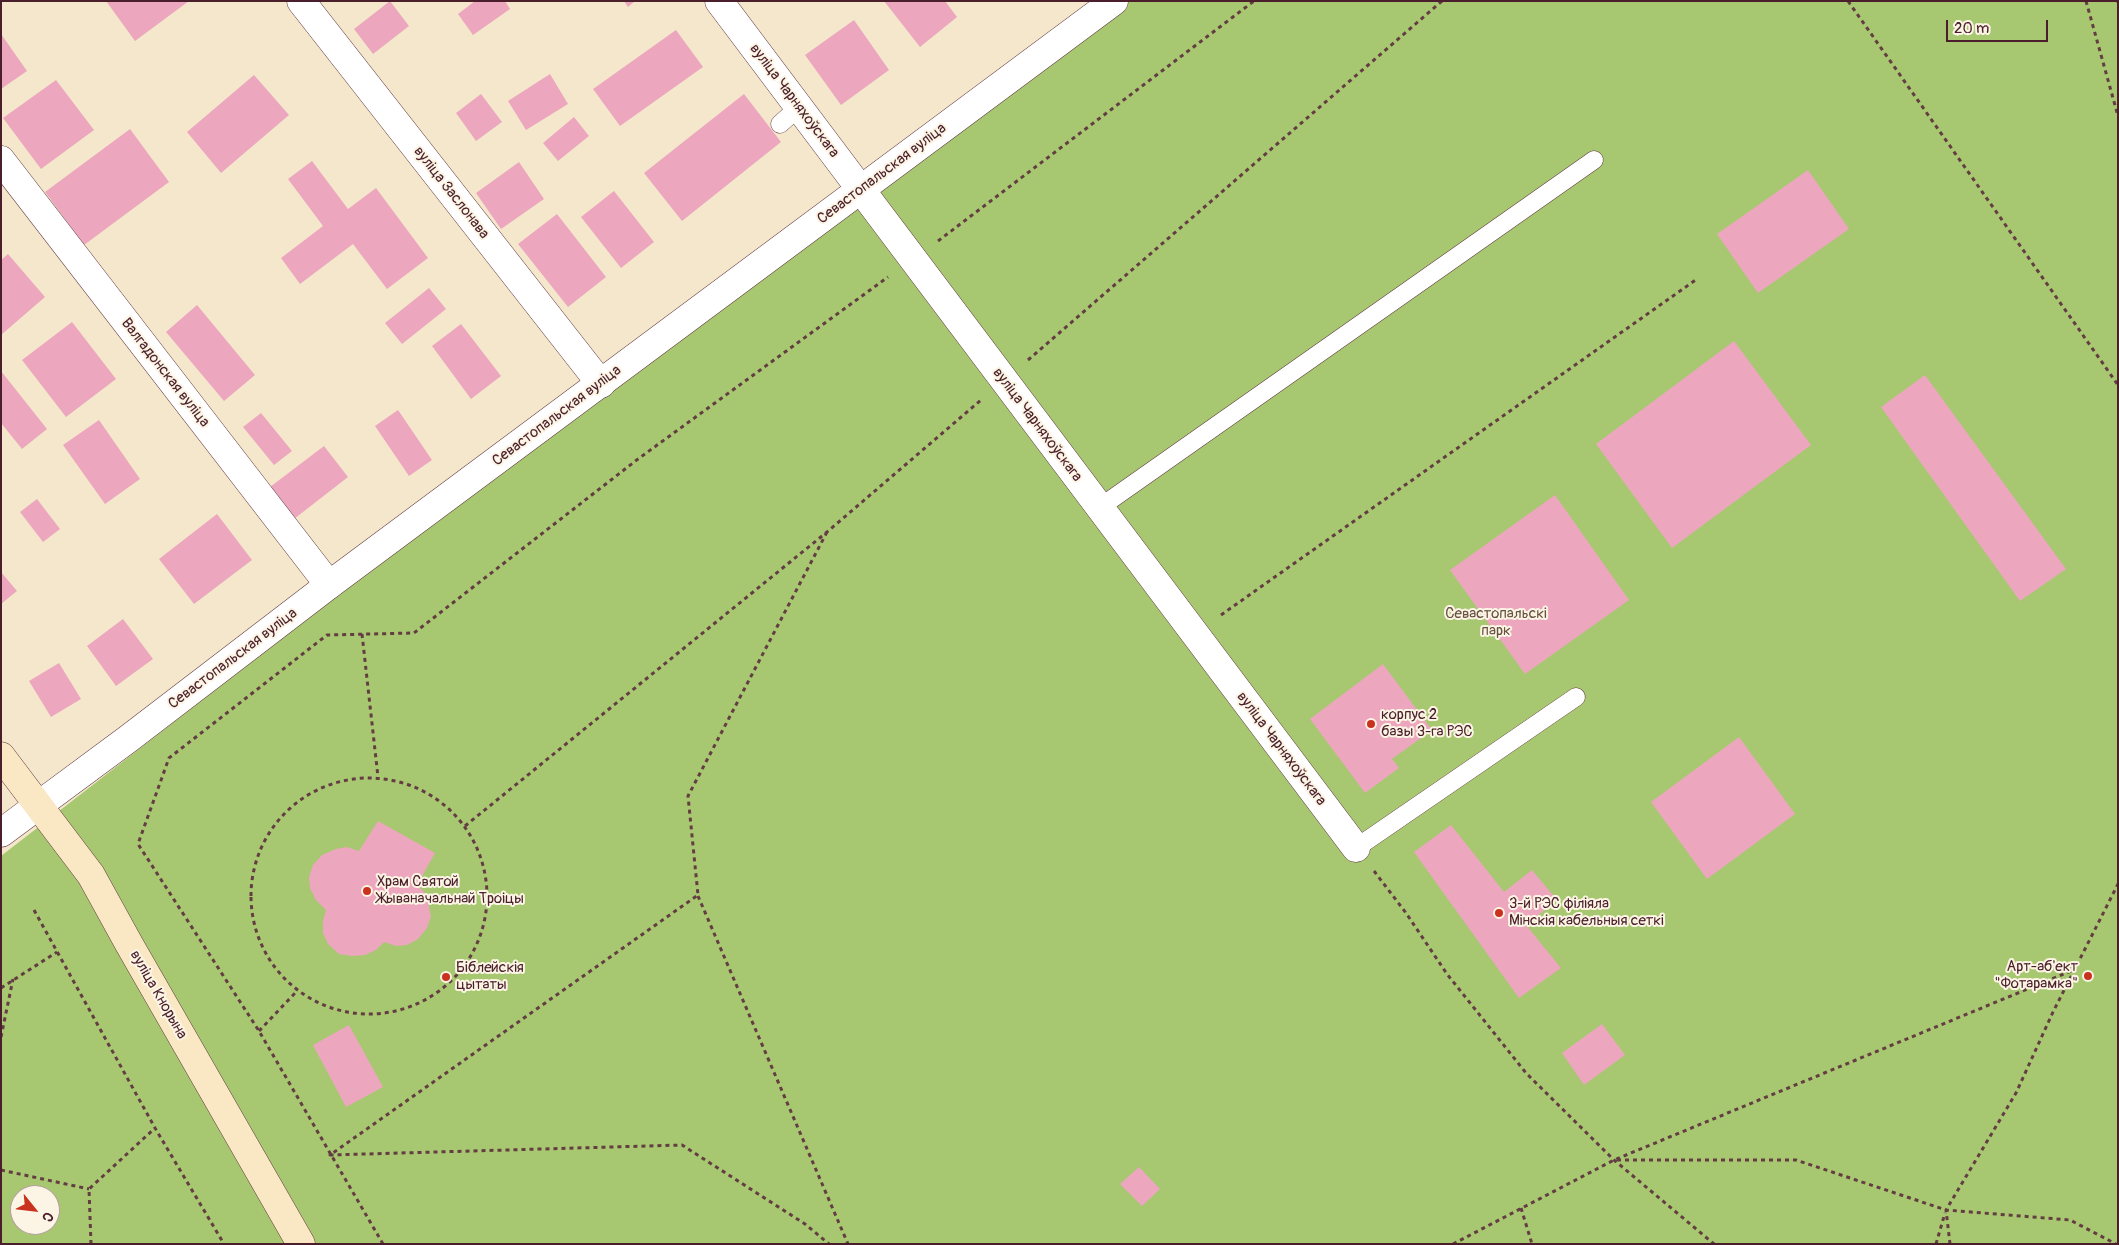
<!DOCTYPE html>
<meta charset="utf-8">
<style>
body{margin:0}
#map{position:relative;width:2119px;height:1245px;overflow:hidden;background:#f4e7cc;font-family:Pangolin,sans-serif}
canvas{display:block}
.frame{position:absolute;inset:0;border:2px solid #4a1f2b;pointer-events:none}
.north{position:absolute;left:10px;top:1185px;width:50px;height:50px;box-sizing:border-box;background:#fcf5e5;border:1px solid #b59f9b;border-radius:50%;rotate:119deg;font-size:14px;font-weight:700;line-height:20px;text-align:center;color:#4a1f2b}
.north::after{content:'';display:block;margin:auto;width:18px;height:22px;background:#c8321e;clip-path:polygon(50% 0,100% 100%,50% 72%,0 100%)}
.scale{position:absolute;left:1946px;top:20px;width:102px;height:22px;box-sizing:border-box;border:2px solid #4a1f2b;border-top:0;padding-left:6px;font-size:15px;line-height:18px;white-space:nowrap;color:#4a1f2b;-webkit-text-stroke:4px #fcf5e5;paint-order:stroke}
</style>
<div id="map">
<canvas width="2119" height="1245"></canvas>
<div class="frame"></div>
<div class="north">С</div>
<div class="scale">20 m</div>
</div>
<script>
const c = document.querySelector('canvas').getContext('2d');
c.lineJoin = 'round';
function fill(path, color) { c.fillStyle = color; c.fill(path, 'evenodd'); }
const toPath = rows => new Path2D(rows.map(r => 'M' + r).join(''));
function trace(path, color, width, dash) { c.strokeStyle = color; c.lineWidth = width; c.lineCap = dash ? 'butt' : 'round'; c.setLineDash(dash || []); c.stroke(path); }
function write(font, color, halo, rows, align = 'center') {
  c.font = font + ' Pangolin,sans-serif'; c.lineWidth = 4; c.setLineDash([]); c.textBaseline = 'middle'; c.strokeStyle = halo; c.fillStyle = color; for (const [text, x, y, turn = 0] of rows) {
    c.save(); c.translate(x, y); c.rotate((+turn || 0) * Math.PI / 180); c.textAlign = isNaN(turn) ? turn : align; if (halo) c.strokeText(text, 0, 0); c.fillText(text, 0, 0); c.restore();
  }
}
const green = toPath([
 [1122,1,2118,1,2118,1244,1,1244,1,856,862,189],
 [20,1195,50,1195,50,1225,20,1225]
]);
const building = toPath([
 [106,1,189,1,135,41],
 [390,1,409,26,373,54,354,29],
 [475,1,505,1,510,9,473,35,458,14],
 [624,1,635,1,628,7],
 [884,1,945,1,957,17,920,47],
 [854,20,889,70,841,105,805,55],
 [676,30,703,67,620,126,593,89],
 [1,34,27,71,1,89],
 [550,74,568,104,526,130,508,101],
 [254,75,289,115,221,173,187,132],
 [56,80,94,130,41,169,3,118],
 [481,94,502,122,476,141,456,113],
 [744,94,781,142,682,221,644,173],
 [574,117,589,136,558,161,543,143],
 [130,129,169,182,84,245,45,192],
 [312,161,348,209,376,188,428,258,387,289,353,244,300,284,281,258,323,226,288,179],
 [519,162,544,199,501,229,476,193],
 [1808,170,1849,229,1758,293,1717,234],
 [614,191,654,242,621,268,581,217],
 [557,214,606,277,568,307,518,244],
 [8,254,45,297,1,335,1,260],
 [429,288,446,309,402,344,385,323],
 [197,305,255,375,224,401,166,332],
 [72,322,116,379,66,417,22,360],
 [461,324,501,376,471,399,432,346],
 [1734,341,1811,445,1672,548,1596,444],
 [1,371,47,429,22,449,1,423],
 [1925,375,2066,569,2020,601,1881,407],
 [398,410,432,460,409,476,375,426],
 [261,413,292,451,274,465,243,427],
 [99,420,140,479,105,504,63,445],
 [324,446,348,477,294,519,270,487],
 [1555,495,1629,600,1525,674,1450,570],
 [37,499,60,529,43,542,20,512],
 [217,514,252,560,194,604,159,559],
 [1,572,17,591,1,604],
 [123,619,153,659,116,686,87,646],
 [59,663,81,699,51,717,29,681],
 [1383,664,1432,730,1392,759,1399,768,1365,793,1310,719],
 [1739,737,1795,814,1707,879,1651,802],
 [378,821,435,853,417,885,426,894,431,916,427,928,418,939,407,945,396,946,384,942,376,950,365,955,352,956,339,954,328,944,323,933,323,921,326,910,316,900,310,888,309,877,313,865,322,855,336,849,347,847,359,851],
 [1451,825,1504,892,1532,870,1557,900,1526,925,1561,968,1519,998,1414,852],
 [1602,1024,1625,1055,1584,1085,1562,1053],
 [349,1025,383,1087,346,1107,313,1045],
 [1139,1167,1160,1189,1142,1206,1120,1184]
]);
const path = toPath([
 [1848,1,2118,385],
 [2086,1,2118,116],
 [2117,1,2118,2],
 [938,241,1254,1],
 [1028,360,1442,1],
 [827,532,688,796,698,895,330,1155,682,1145,805,1224,829,1244],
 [1221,615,1697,279],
 [362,634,378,777],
 '251 896a118 118 0 1 1 236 0a118 118 0 1 1-236 0Z',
 [465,826,827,532,981,400],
 [1374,871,1406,913,1447,974,1526,1073,1614,1160,1714,1244],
 [698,896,848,1244],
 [34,910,155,1128,224,1244],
 [1,988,57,952],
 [259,1031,297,991],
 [1,1037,13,979],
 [1617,1160,1796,1160,1946,1210,2070,1220,2116,1244],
 [1,1170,89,1189],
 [1521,1208,1532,1244],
 [91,1244,89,1189,155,1128],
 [383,1244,259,1031,138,844,169,758,327,635,414,633,638,459,888,277],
 [1453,1244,1614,1160,2076,969],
 [1936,1244,1945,1213],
 [1950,1244,1946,1210,2016,1093,2053,1012,2118,884]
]);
const service = toPath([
 [780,124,798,108],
 [1099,508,1594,160],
 [1356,848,1576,697]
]);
const minor = toPath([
 [301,1,601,384],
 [719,1,1356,848],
 [1,160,329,585]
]);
const tertiary = toPath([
 [1,833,128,739,329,585,1114,1]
]);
const secondary = toPath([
 [1,756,91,875,129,944,301,1244]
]);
const markers = [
 [1371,724,5,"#c8321e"],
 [367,891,5,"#c8321e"],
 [1499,913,5,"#c8321e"],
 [2088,976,5,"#c8321e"],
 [446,977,5,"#c8321e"]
];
const streetNames = [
 ["вуліца Чарняхоўскага",794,101,53],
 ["Севастопальская вуліца",882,174,-37],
 ["вуліца Заслонава",451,193,52],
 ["Валгадонская вуліца",165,373,52],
 ["Севастопальская вуліца",557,416,-37],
 ["вуліца Чарняхоўскага",1037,425,53],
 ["Севастопальская вуліца",233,659,-37],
 ["вуліца Чарняхоўскага",1281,749,53],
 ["вуліца Кнорына",158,995,60]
];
const parkNames = [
 ["Севастопальскі",1496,614],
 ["парк",1496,631]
];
const poiNames = [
 ["корпус 2",1381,715],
 ["базы 3-га РЭС",1381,732],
 ["Храм Святой",377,882],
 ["Жываначальнай Троіцы",377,899],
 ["3-й РЭС філіяла",1509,904],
 ["Мінскія кабельныя сеткі",1509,921],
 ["Арт-аб'ект",2078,967,"right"],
 ["\"Фотарамка\"",2078,984,"right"],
 ["Біблейскія",456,968],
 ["цытаты",456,985]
];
fill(green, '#a7c870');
fill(building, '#eca7be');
trace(service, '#643d43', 19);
trace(minor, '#643d43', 29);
trace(tertiary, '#643d43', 29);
trace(secondary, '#643d43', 29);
trace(path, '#643d43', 3, [4, 4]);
trace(service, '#fff', 18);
trace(minor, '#fff', 28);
trace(tertiary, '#fff', 28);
trace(secondary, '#fae7c3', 28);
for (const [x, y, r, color] of markers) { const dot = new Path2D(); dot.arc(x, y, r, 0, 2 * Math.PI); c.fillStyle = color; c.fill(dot); trace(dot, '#fcf5e5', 2); }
write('15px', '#4a1f2b', '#fcf5e5', streetNames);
write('15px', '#665240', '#fcf5e5', parkNames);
write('15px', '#4a1f2b', '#fcf5e5', poiNames, 'left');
</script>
